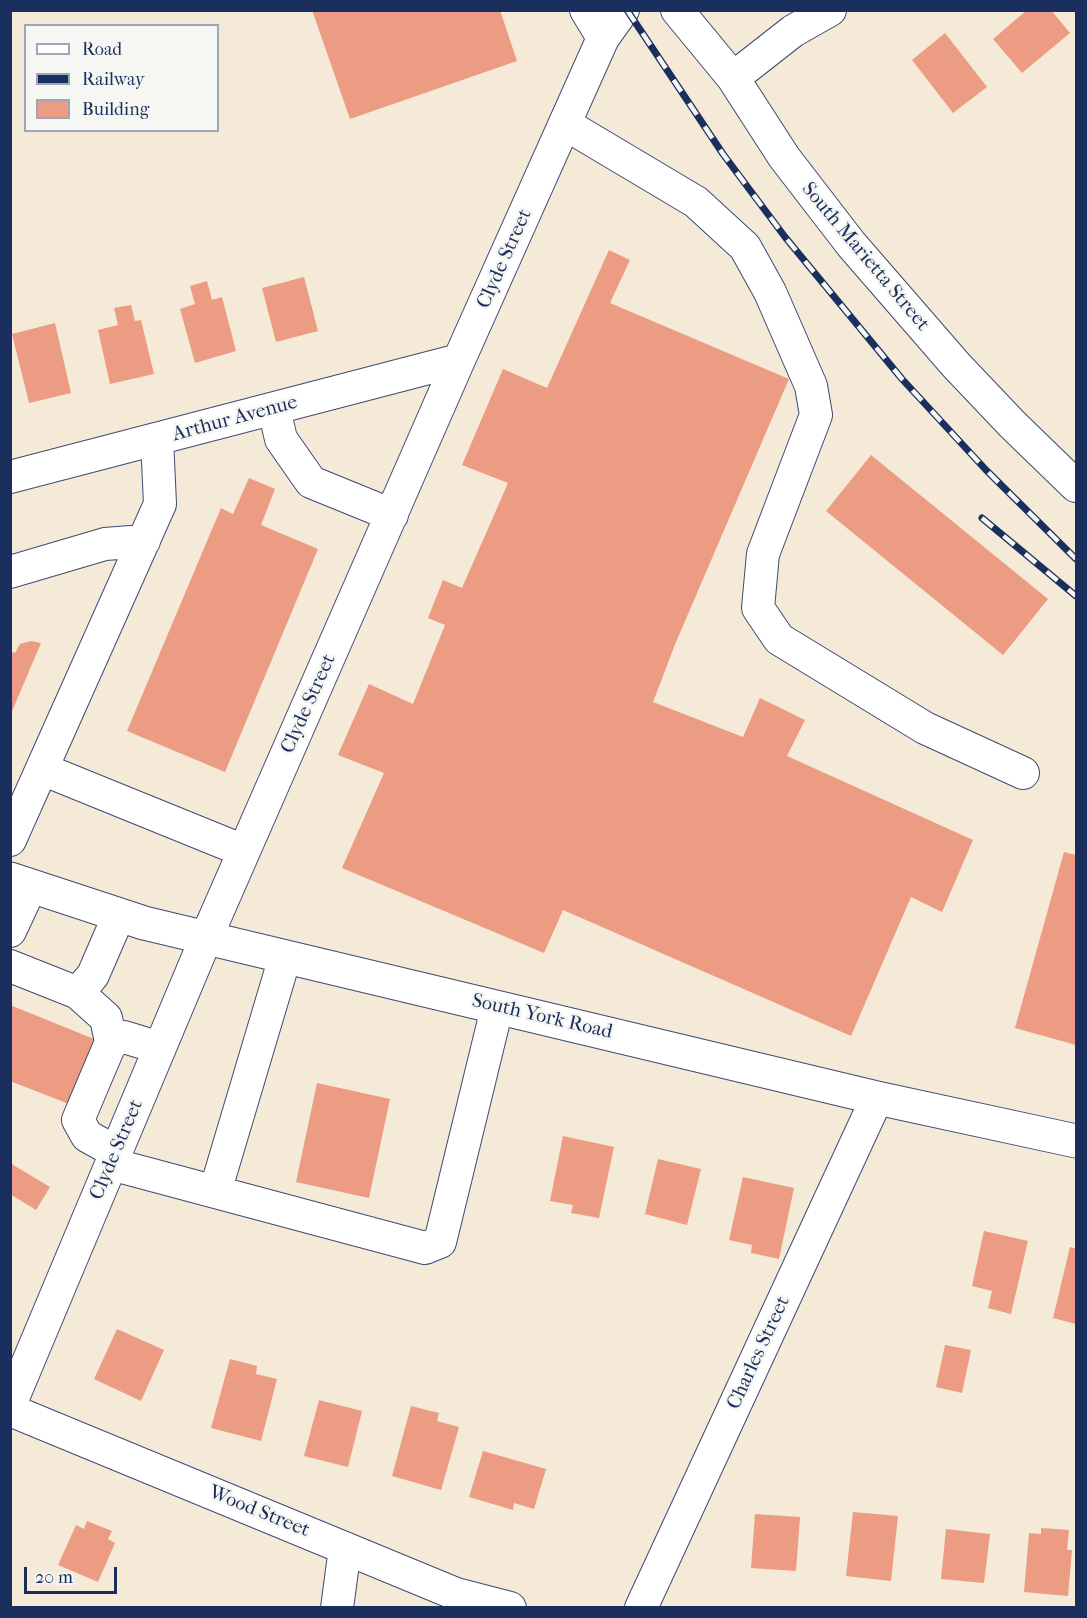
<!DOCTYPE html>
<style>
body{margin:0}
#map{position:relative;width:1087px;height:1618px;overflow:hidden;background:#f5e9d8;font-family:"IM FELL French Canon",serif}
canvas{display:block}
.frame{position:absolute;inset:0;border:12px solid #1b2f5e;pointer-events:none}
.legend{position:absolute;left:24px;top:24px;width:195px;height:108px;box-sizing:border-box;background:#f6f6f2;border:2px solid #9ea6b7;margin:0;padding:8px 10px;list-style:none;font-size:18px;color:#1b2f5e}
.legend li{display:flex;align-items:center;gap:12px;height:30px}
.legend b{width:30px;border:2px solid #9ea6b7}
.scale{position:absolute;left:24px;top:1567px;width:93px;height:27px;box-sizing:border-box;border:3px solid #1b2f5e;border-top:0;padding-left:8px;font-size:18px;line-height:21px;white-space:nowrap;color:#1b2f5e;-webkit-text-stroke:4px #f6f6f2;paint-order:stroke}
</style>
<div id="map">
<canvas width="1087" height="1618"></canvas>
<div class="frame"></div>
<ul class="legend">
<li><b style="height:8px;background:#fff"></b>Road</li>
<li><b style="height:8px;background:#1b2f5e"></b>Railway</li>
<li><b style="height:16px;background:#eb9c82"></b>Building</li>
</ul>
<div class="scale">20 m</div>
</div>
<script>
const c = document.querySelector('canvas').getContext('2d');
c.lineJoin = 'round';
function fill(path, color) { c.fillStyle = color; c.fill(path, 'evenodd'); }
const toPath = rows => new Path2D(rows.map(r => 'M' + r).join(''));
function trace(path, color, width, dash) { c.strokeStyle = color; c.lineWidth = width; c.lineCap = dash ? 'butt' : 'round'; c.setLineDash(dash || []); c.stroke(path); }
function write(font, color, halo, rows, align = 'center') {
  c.font = font + ' "IM FELL French Canon",serif'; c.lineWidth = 5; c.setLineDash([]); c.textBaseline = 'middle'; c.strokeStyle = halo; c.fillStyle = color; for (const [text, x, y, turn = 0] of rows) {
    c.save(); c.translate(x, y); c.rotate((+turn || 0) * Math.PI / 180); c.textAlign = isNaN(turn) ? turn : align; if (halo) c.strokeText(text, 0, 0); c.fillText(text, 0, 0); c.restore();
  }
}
const building = toPath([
 [312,10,500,10,517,61,350,119],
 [1027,10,1051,10,1070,33,1022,73,993,39],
 [945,33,987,87,953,113,912,60],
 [609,250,630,260,610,303,789,379,676,642,653,702,743,737,760,698,805,720,787,756,973,840,942,912,911,897,851,1036,563,910,544,953,342,868,384,773,338,755,369,684,413,704,445,625,428,618,443,580,462,588,508,483,462,465,503,369,547,388],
 [304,277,318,331,276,342,262,288],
 [207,281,212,300,222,297,236,351,195,363,180,309,195,304,190,286],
 [131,305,135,321,141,320,154,374,110,384,98,330,118,325,114,308],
 [55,323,71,393,29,403,12,334],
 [871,455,1048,599,1003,655,826,511],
 [249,478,275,489,261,525,318,549,225,772,127,731,221,508,233,514],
 [31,641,41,643,10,716,10,651,15,653,20,644],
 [1064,852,1076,855,1076,1045,1015,1028],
 [10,1005,99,1041,74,1106,10,1081],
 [317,1083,390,1099,369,1198,296,1182],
 [563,1136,614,1147,599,1218,571,1213,573,1205,550,1201],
 [658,1159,701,1169,687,1225,645,1214],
 [10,1163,50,1187,36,1210,10,1194],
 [743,1177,794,1188,779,1259,751,1253,752,1245,729,1240],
 [984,1231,1028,1241,1011,1314,988,1308,992,1291,972,1286],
 [1070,1247,1076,1249,1076,1324,1053,1318],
 [117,1329,164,1350,141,1401,94,1379],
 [945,1345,971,1350,962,1393,936,1387],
 [230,1359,257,1366,256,1374,277,1379,261,1441,211,1428],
 [319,1400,362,1411,348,1467,304,1456],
 [411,1406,439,1413,437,1421,459,1427,441,1490,392,1476],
 [483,1451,546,1469,534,1509,514,1503,513,1510,469,1497],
 [853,1512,898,1516,891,1581,846,1576],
 [755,1514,800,1517,796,1571,751,1568],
 [87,1521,112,1531,108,1539,115,1543,98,1582,58,1565,76,1525,84,1529],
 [1041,1528,1069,1530,1067,1550,1072,1550,1068,1596,1024,1592,1029,1533,1041,1534],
 [946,1529,990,1534,984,1583,941,1579]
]);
const minor = toPath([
 [586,10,603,38],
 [677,10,733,78,784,157,851,244,956,365,1012,424,1076,486],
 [733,78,793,31,830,10],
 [565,124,696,202,745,247,770,292,811,386,816,415,763,554,758,608,779,639,925,728,1023,773],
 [274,409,281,439,311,482,392,515],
 [10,477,459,360],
 [10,572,105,544,144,541],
 [42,769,244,851],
 [10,840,160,504,157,439],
 [10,931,31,886],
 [10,966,78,993,93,975,119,915],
 [78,993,106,1018,111,1042],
 [116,1152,87,1136,78,1120,111,1042,124,1037,160,1048],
 [111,1164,425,1248,440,1242,497,1008],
 [215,1192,285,957],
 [10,1405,206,938,459,360,603,38,623,10],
 [10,1410,456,1594,510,1608],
 [337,1608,345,1548],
 [641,1608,877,1098]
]);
const major = toPath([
 [10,879,144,923,877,1098,1076,1141]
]);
const rail = toPath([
 [627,10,723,154,785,237,902,379,986,470,1076,559],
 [982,518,1076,596]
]);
const streetNames = [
 ["South Marietta Street",865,257,50],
 ["Clyde Street",505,259,-66],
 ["Arthur Avenue",235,419,-15],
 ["Clyde Street",309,704,-66],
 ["South York Road",542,1017,13],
 ["Clyde Street",117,1150,-67],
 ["Charles Street",759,1353,-65],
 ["Wood Street",259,1512,22]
];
fill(building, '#eb9c82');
trace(minor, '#3c4b70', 34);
trace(major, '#3c4b70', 35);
trace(minor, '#fff', 32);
trace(major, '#fff', 33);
trace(rail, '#1b2f5e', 7);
trace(rail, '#f6f6f2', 4.5, [14]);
write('20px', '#1b2f5e', '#f6f6f2', streetNames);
</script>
